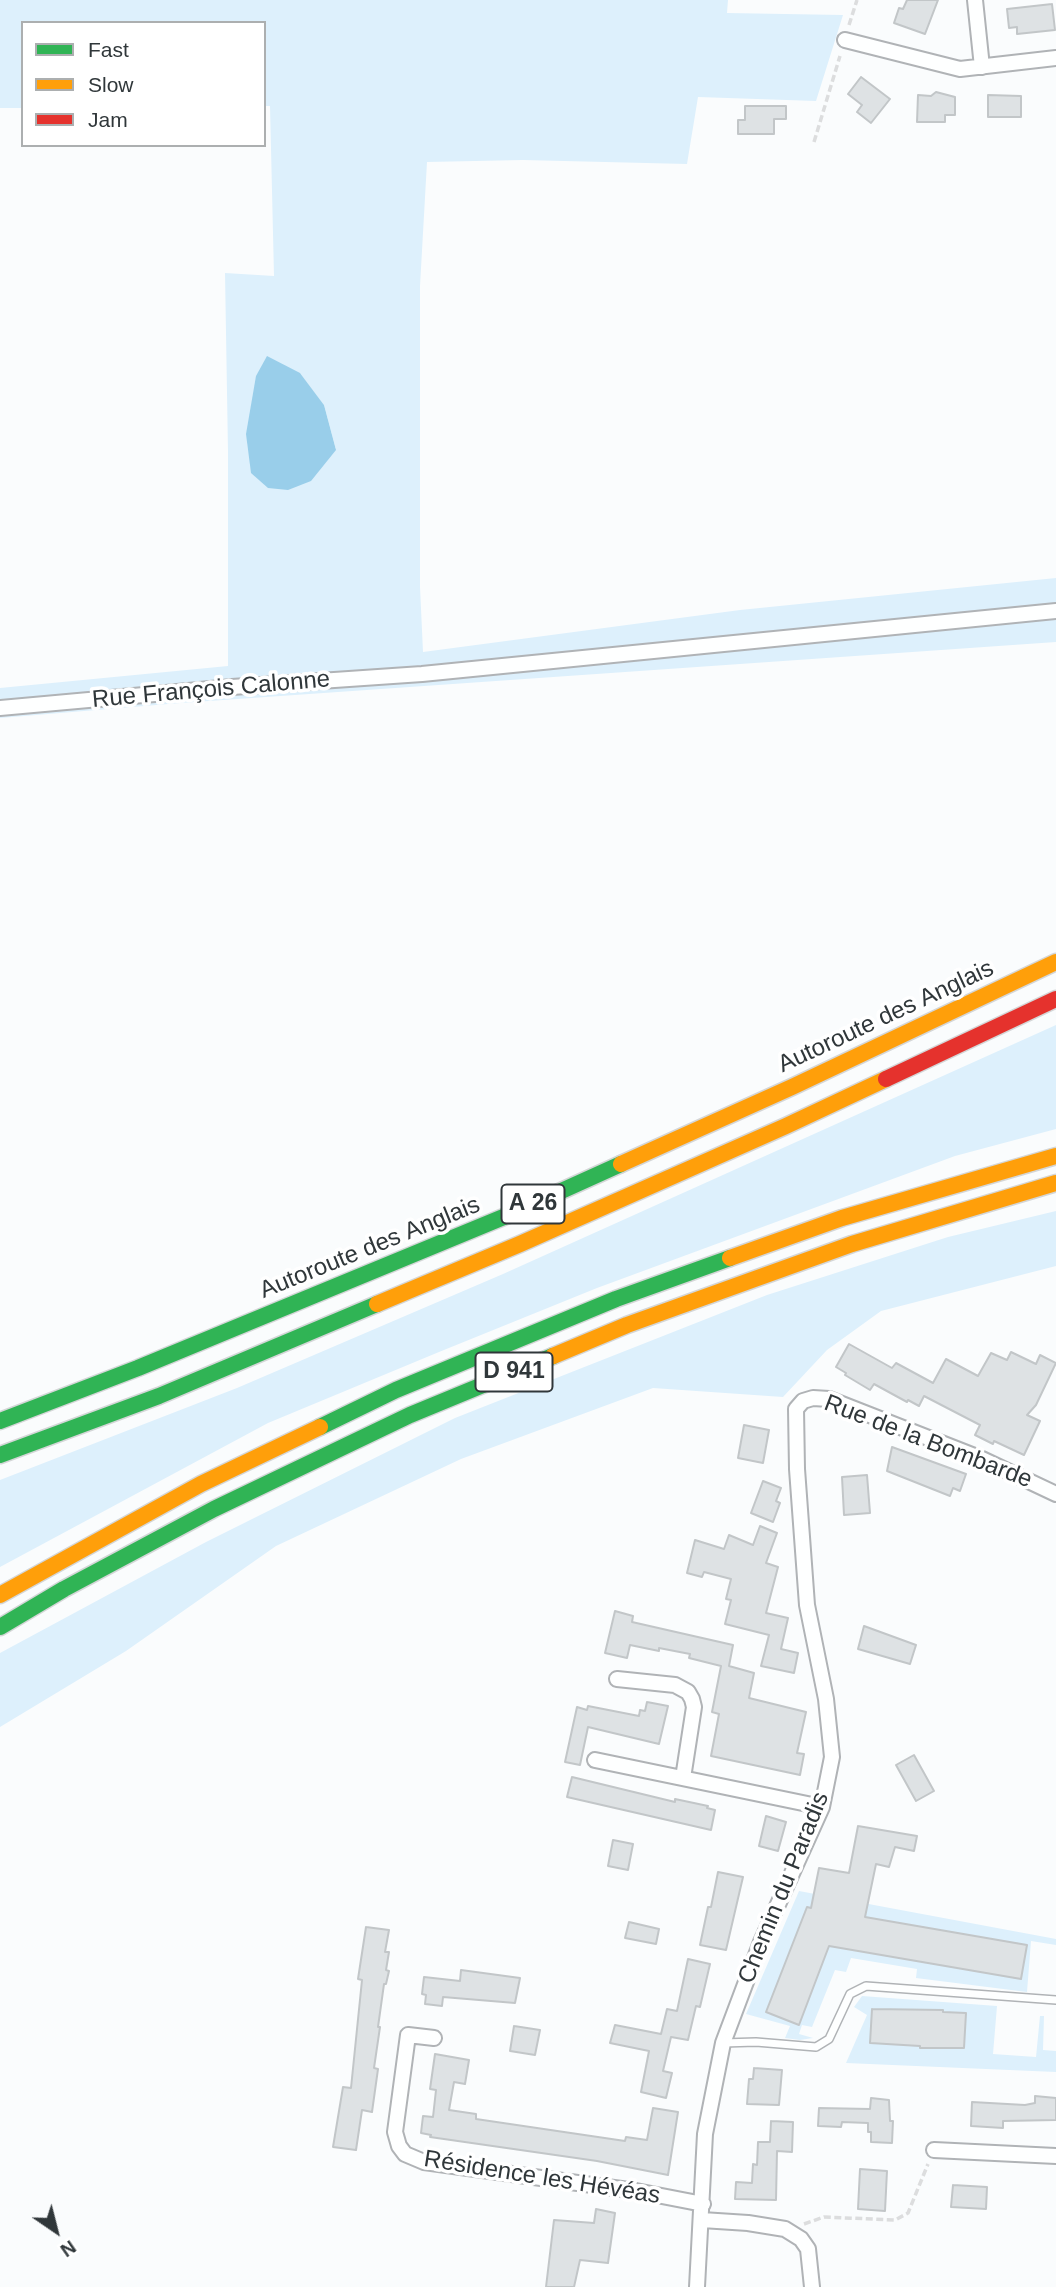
<!DOCTYPE html>
<meta charset="utf-8">
<style>
body{margin:0}
#map{position:relative;width:1056px;height:2287px;overflow:hidden;background:#fafcfd;font-family:Arial,sans-serif}
canvas{display:block}
.legend{position:absolute;left:21px;top:21px;width:245px;height:126px;box-sizing:border-box;background:#fff;border:2px solid #acafb0;margin:0;padding:9px 12px;list-style:none;font-size:21px;color:#30373a}
.legend li{display:flex;align-items:center;gap:14px;height:35px}
.legend b{width:35px;border:2px solid #acafb0}
.north{position:absolute;left:21px;top:2196px;width:70px;height:70px;-webkit-text-stroke:5px #fff;paint-order:stroke;rotate:145deg;font-size:19px;font-weight:700;line-height:28px;text-align:center;color:#30373a}
.north::after{content:'';display:block;margin:auto;width:24px;height:32px;background:#30373a;clip-path:polygon(50% 0,100% 100%,50% 72%,0 100%)}
</style>
<div id="map">
<canvas width="1056" height="2287"></canvas>
<ul class="legend">
<li><b style="height:9px;background:#30b455"></b>Fast</li>
<li><b style="height:9px;background:#ff9f0a"></b>Slow</li>
<li><b style="height:9px;background:#e5322d"></b>Jam</li>
</ul>
<div class="north">N</div>
</div>
<script>
const c = document.querySelector('canvas').getContext('2d');
c.lineJoin = 'round';
function fill(path, color) { c.fillStyle = color; c.fill(path, 'evenodd'); }
const toPath = rows => new Path2D(rows.map(r => 'M' + r).join(''));
function trace(path, color, width, dash) { c.strokeStyle = color; c.lineWidth = width; c.lineCap = dash ? 'butt' : 'round'; c.setLineDash(dash || []); c.stroke(path); }
function write(font, color, halo, rows, align = 'center') {
  c.font = font + ' Arial,sans-serif'; c.lineWidth = 7; c.setLineDash([]); c.textBaseline = 'middle'; c.strokeStyle = halo; c.fillStyle = color; for (const [text, x, y, turn = 0] of rows) {
    c.save(); c.translate(x, y); c.rotate((+turn || 0) * Math.PI / 180); c.textAlign = isNaN(turn) ? turn : align; if (halo) c.strokeText(text, 0, 0); c.fillText(text, 0, 0); c.restore();
  }
}
const green = toPath([
 [0,0,728,0,727,13,843,15,816,101,698,97,687,164,523,160,427,162,420,286,420,587,423,652,740,610,1056,578,1056,642,180,703,0,718,0,688,228,666,228,452,225,273,274,276,270,106,264,106,264,23,23,23,23,108,0,108],
 [300,373,324,405,336,450],
 [1056,1025,1056,1129,955,1156,597,1288,439,1352,268,1423,0,1567,0,1480,237,1388,503,1274],
 [1056,1211,1056,1266,881,1311,827,1350,783,1397,653,1388,461,1459,276,1546,126,1651,0,1727,0,1653,206,1542,455,1418,767,1295,948,1237],
 [799,1891,1056,1939,1056,1945,1031,1941,1027,1992,916,1978,917,1969,851,1958,846,1972,835,1970,812,2027,802,2025,799,2034,813,2038,800,2040,785,2038,790,2026,746,2014],
 [862,1996,997,2006,993,2054,1036,2057,1040,2016,1044,2016,1043,2050,1056,2051,1056,2072,846,2063,867,2015,854,2007]
]);
const water = toPath([
 [267,356,300,373,324,405,336,450,311,481,288,490,268,488,251,473,246,434,256,376]
]);
const building = toPath([
 [907,0,938,0,925,34,894,23,899,8,903,9,907,0],
 [1052,4,1055,30,1017,34,1017,27,1009,28,1007,9,1052,4],
 [861,77,890,99,871,123,857,112,862,105,848,94,861,77],
 [936,92,955,97,955,115,945,115,945,122,917,122,918,95,931,96,936,92],
 [988,95,1021,96,1021,117,988,117,988,95],
 [745,106,786,106,786,119,774,119,774,134,738,134,738,120,745,120,745,106],
 [849,1344,892,1368,896,1363,933,1383,946,1359,978,1376,991,1353,1007,1360,1011,1352,1036,1364,1040,1355,1056,1363,1036,1405,1027,1415,1040,1421,1024,1455,994,1441,993,1444,975,1435,980,1425,924,1396,919,1406,908,1400,907,1402,874,1384,870,1390,845,1375,846,1373,836,1367,849,1344],
 [744,1425,769,1430,763,1463,738,1458,744,1425],
 [892,1447,966,1474,960,1491,953,1488,950,1496,887,1471,892,1447],
 [867,1475,870,1513,844,1515,842,1477,867,1475],
 [763,1481,781,1488,776,1501,780,1503,773,1522,751,1513,763,1481],
 [760,1526,777,1533,766,1563,778,1567,766,1613,788,1618,781,1649,798,1653,794,1673,761,1666,769,1635,725,1624,731,1600,726,1599,731,1579,704,1572,702,1577,687,1573,695,1540,724,1549,729,1535,753,1545,760,1526],
 [615,1611,633,1616,632,1622,733,1645,729,1666,754,1673,749,1698,806,1712,797,1753,804,1754,800,1775,711,1756,719,1714,712,1712,721,1666,689,1658,690,1654,659,1648,659,1651,630,1645,627,1658,605,1653,615,1611],
 [864,1626,916,1645,910,1664,858,1649,864,1626],
 [647,1702,668,1706,659,1744,588,1727,580,1765,565,1762,577,1707,587,1710,588,1706,639,1716,640,1710,645,1711,647,1702],
 [914,1755,934,1791,916,1801,896,1765,914,1755],
 [572,1777,675,1802,675,1799,708,1806,707,1808,715,1810,711,1830,567,1797,572,1777],
 [766,1816,786,1822,778,1851,759,1846,766,1816],
 [858,1826,917,1836,914,1851,895,1847,889,1867,876,1864,865,1917,1027,1945,1021,1979,829,1946,799,2025,766,2012,807,1907,811,1908,819,1868,849,1873,858,1826],
 [613,1840,633,1844,628,1870,608,1866,613,1840],
 [718,1872,743,1877,726,1950,700,1945,708,1907,711,1907,718,1872],
 [629,1922,659,1929,656,1944,625,1938,629,1922],
 [366,1927,389,1930,385,1952,389,1952,386,1970,389,1971,386,1984,384,1984,378,2027,380,2027,374,2068,378,2069,372,2112,362,2110,356,2150,333,2147,343,2087,351,2088,362,1980,358,1979,366,1927],
 [688,1959,710,1964,700,2007,696,2006,688,2040,671,2037,663,2071,672,2073,666,2098,641,2092,649,2051,610,2043,615,2025,661,2034,667,2009,677,2011,688,1959],
 [461,1970,520,1978,515,2003,443,1997,442,2006,425,2004,426,1995,422,1994,424,1977,460,1981,461,1970],
 [872,2009,943,2010,943,2012,966,2013,964,2048,920,2048,920,2046,870,2043,872,2009],
 [514,2026,540,2030,535,2055,510,2051,514,2026],
 [435,2054,469,2060,465,2084,454,2082,449,2110,476,2114,476,2119,625,2141,626,2137,647,2140,653,2108,678,2112,668,2175,597,2161,430,2137,431,2135,421,2133,423,2116,433,2117,436,2090,430,2089,435,2054],
 [754,2068,782,2070,779,2105,747,2104,749,2079,753,2079,754,2068],
 [1035,2096,1056,2098,1056,2120,1003,2121,1003,2128,971,2126,972,2102,1025,2105,1035,2103,1035,2096],
 [871,2098,889,2100,890,2121,893,2121,892,2143,871,2142,871,2132,868,2132,868,2123,842,2122,841,2127,818,2126,819,2108,870,2109,871,2098],
 [771,2121,793,2122,792,2152,777,2151,776,2200,735,2199,736,2182,752,2183,753,2164,757,2165,758,2142,770,2142,771,2121],
 [860,2169,887,2171,885,2211,858,2209,860,2169],
 [953,2185,987,2187,986,2209,951,2207,953,2185],
 [596,2209,615,2213,608,2263,580,2260,574,2287,546,2287,554,2220,594,2223,596,2209]
]);
const path = toPath([
 [849,25,857,0],
 [814,142,840,56],
 [804,2224,824,2217,895,2220,908,2213,928,2164]
]);
const lane = toPath([
 [723,2043,756,2042,816,2047,829,2039,850,1994,866,1986,1056,2000]
]);
const street = toPath([
 [975,0,982,67],
 [845,40,960,69,1056,58],
 [0,708,232,687,422,674,1056,611],
 [617,1679,675,1685,688,1692,692,1699,694,1707,683,1778],
 [595,1760,822,1807],
 [434,2038,408,2035,395,2132,399,2146,405,2154,424,2162,636,2191,703,2204],
 [934,2150,1056,2156],
 [702,2220,748,2223,785,2229,801,2239,808,2249,812,2287],
 [697,2287,705,2134,723,2043,761,1942,822,1807,832,1757,826,1699,807,1605,797,1469,796,1409,803,1401,813,1398,829,1399,982,1459,1056,1494]
]);
const fast = toPath([
 [0,1421,138,1368,506,1216,621,1164],
 [320,1427,396,1390,616,1299,730,1258],
 [0,1455,159,1396,377,1304],
 [0,1627,64,1589,214,1509,410,1415,553,1356]
]);
const slow = toPath([
 [621,1164,792,1087,1056,962],
 [730,1258,842,1218,1056,1156],
 [377,1304,520,1244,786,1126,886,1079],
 [553,1356,627,1325,852,1244,1056,1183],
 [0,1595,201,1484,320,1427]
]);
const jam = toPath([
 [886,1079,1056,999]
]);
const shields = [
 [533,1204,63],
 [514,1372,77]
];
const shieldNames = [
 ["A 26",533,1204],
 ["D 941",514,1372]
];
const streetNames = [
 ["Rue François Calonne",211,690,-5],
 ["Autoroute des Anglais",886,1017,-25],
 ["Autoroute des Anglais",370,1248,-22],
 ["Rue de la Bombarde",928,1442,21],
 ["Chemin du Paradis",784,1888,-68],
 ["Résidence les Hévéas",542,2178,9]
];
fill(green, '#ddf0fc');
fill(water, '#99ceea');
fill(building, '#dee2e4');
trace(building, '#c2c6c8', 2);
trace(lane, '#b0b3b6', 10);
trace(street, '#b0b3b6', 18);
trace(fast, '#d4d6d7', 19);
trace(slow, '#d4d6d7', 19);
trace(jam, '#d4d6d7', 19);
trace(path, '#dcddde', 3.5, [7, 3.5]);
trace(lane, '#feffff', 7);
trace(street, '#feffff', 14);
trace(fast, '#30b455', 16);
trace(slow, '#ff9f0a', 16);
trace(jam, '#e5322d', 16);
for (const [x, y, w] of shields) { const box = new Path2D(); box.roundRect(x - w / 2, y - 19.5, w, 39, 5); c.fillStyle = '#fff'; c.fill(box); trace(box, '#30373a', 2); }
write('bold 23px', '#30373a', null, shieldNames);
write('24px', '#30373a', '#fff', streetNames);
</script>
